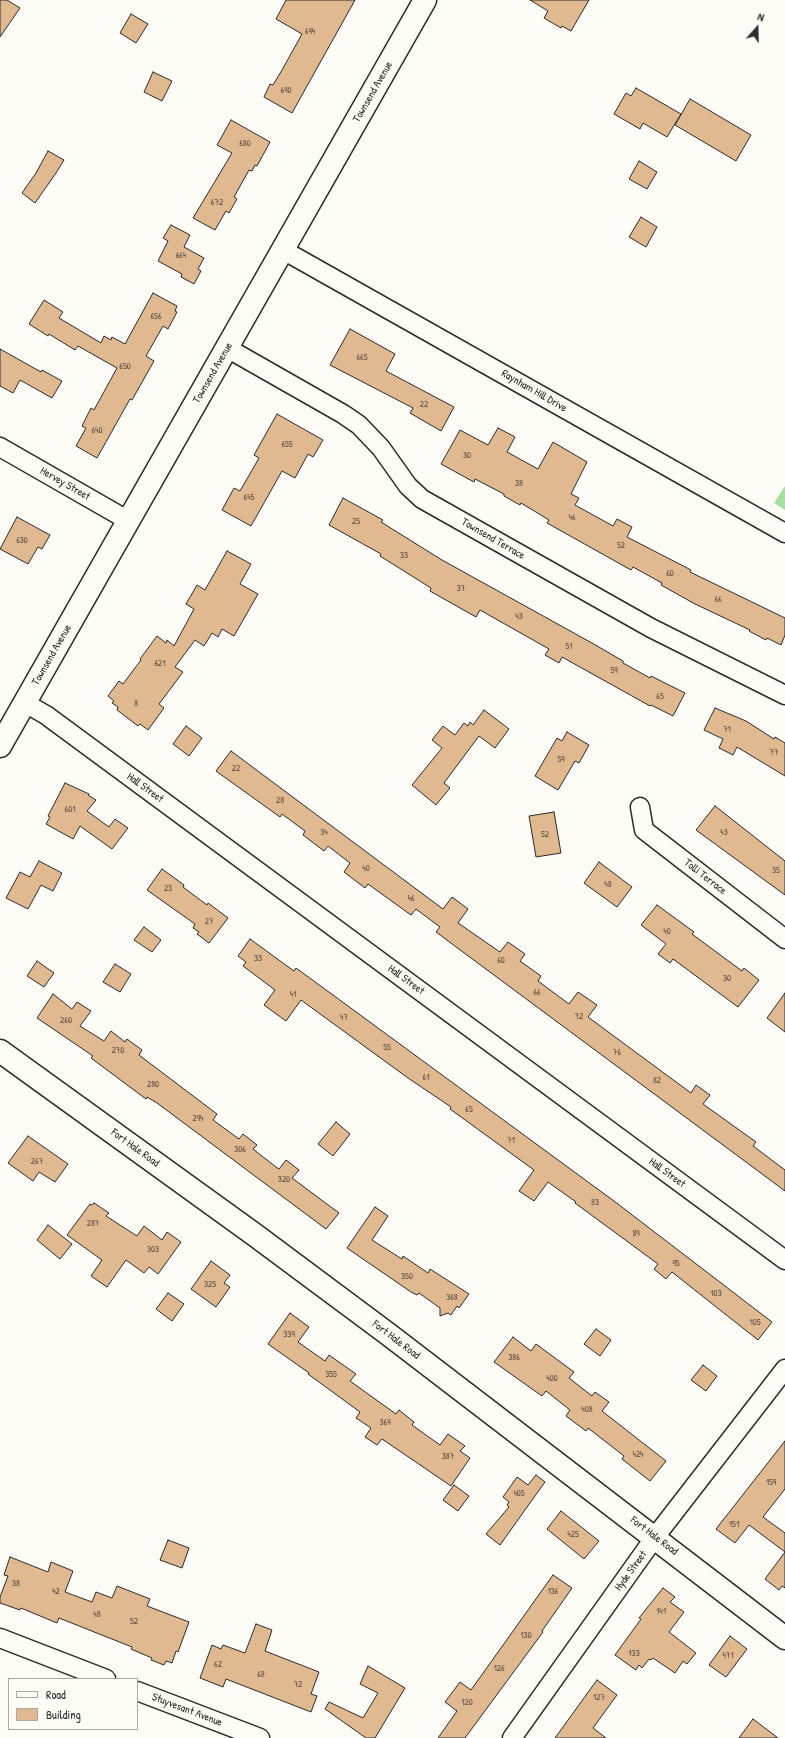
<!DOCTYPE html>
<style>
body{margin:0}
#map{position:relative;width:785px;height:1738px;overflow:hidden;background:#fdfcf7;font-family:"Patrick Hand",sans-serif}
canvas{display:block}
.legend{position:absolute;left:8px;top:1678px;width:130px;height:52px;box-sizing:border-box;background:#fdfcf7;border:1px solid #a9a8a5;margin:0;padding:5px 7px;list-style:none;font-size:12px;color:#2b2b2b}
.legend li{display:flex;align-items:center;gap:8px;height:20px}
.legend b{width:20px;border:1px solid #a9a8a5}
.north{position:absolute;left:737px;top:8px;width:40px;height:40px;-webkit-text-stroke:3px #fdfcf7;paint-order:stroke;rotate:20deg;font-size:11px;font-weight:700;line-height:16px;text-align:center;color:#2b2b2b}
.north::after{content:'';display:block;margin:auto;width:14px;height:18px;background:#2b2b2b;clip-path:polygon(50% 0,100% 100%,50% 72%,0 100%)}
</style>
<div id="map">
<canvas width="785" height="1738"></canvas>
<ul class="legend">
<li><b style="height:5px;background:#fdfcf7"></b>Road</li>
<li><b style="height:11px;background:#e0b991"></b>Building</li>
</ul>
<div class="north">N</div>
</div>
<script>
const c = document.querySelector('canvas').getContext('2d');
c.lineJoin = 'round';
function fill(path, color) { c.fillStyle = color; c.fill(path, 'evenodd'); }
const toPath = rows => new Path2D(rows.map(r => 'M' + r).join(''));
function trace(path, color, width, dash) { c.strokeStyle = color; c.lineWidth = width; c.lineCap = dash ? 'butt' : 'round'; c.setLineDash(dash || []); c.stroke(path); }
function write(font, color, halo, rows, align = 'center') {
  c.font = font + ' "Patrick Hand",sans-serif'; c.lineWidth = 4; c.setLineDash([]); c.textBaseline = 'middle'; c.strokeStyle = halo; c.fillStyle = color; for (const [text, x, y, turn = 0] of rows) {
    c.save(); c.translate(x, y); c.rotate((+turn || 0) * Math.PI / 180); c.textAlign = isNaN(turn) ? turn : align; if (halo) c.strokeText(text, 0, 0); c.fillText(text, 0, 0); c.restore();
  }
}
const green = toPath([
 [785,486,785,510,774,503]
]);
const building = toPath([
 [0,0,7,0,20,8,0,37,0,0],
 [286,0,355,0,292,113,264,97,270,84,273,85,282,70,302,34,276,19,286,0],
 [530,0,589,0,571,31,562,26,561,28,544,18,548,11,530,0],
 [131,14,148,24,136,43,120,33,131,14],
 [153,72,172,81,162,101,144,92,153,72],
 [636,88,681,114,667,137,643,123,640,129,614,114,626,93,631,96,636,88],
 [690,99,751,135,736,161,675,125,690,99],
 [231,120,270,142,257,166,255,165,252,171,249,170,234,197,237,199,229,213,226,211,215,230,193,218,232,153,217,145,231,120],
 [48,151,64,160,56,173,35,203,22,193,36,173,48,151],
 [639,161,657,172,647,189,629,179,639,161],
 [641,217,657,227,646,247,629,237,641,217],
 [171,225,190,235,184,247,204,258,198,269,201,271,194,284,181,277,182,274,158,261,168,241,163,238,171,225],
 [153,293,177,306,175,311,177,312,168,329,163,326,146,356,154,361,132,400,130,399,97,458,76,446,86,428,82,426,91,408,94,410,117,368,78,346,75,350,49,334,48,336,29,324,44,300,63,312,59,318,101,343,104,336,111,340,112,337,125,344,153,293],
 [350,329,395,354,386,371,454,407,441,431,410,413,413,408,330,365,350,329],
 [0,349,41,372,42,370,62,381,52,398,20,380,13,393,0,386,0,349],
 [277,414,323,440,313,457,308,454,295,478,282,471,251,526,222,510,234,488,240,491,259,458,254,455,277,414],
 [498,428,515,437,507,452,538,469,553,442,587,462,571,494,579,498,575,505,613,526,617,519,632,527,627,537,691,570,690,572,785,618,785,635,781,645,767,638,766,640,749,631,750,630,695,604,661,585,662,583,633,567,631,570,547,523,549,520,521,503,520,505,504,496,504,494,475,479,474,482,441,464,460,430,488,445,498,428],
 [343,498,383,520,381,522,442,560,592,643,623,661,623,663,650,678,651,676,685,693,673,716,651,705,650,706,562,657,559,663,545,655,549,649,480,610,476,617,430,591,431,588,380,556,381,554,329,525,343,498],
 [17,517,50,535,42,549,38,547,28,564,0,549,17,517],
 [227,551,251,564,240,584,258,594,234,636,222,629,218,637,212,633,204,646,195,640,175,667,183,672,159,704,164,708,148,730,140,724,138,726,117,710,118,707,112,703,114,701,108,696,119,681,123,684,141,660,140,659,157,636,166,643,167,640,174,646,194,609,186,604,197,585,205,590,227,551],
 [715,708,746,721,774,739,775,737,785,743,785,776,737,747,733,755,719,748,723,739,704,730,715,708],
 [484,710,509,729,495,748,479,736,444,783,450,788,436,805,412,785,442,748,432,740,443,726,455,735,464,723,468,726,470,722,473,725,484,710],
 [186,726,202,738,189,756,173,744,186,726],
 [567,732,589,745,579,763,575,761,558,790,535,776,557,738,562,741,567,732],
 [231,751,443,909,452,897,468,909,458,923,500,952,508,942,525,954,520,961,541,976,538,981,569,1004,578,992,597,1005,588,1017,691,1093,696,1085,710,1095,703,1104,756,1142,753,1146,785,1170,785,1191,436,932,440,927,416,909,411,915,368,884,365,888,344,872,350,863,328,846,324,851,303,835,305,831,282,814,280,817,216,771,231,751],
 [65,783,89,794,88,795,96,800,87,811,109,827,115,819,128,828,112,849,80,826,73,839,46,824,50,817,48,816,65,783],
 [715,806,785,861,785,895,696,830,715,806],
 [554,812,561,853,536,857,529,816,554,812],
 [39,861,62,873,53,891,41,885,28,909,6,898,20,872,30,877,39,861],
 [599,862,632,887,617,907,584,883,599,862],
 [162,869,184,885,183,887,207,905,208,903,228,918,209,943,197,934,199,932,193,928,195,924,147,890,162,869],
 [657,905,694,932,692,934,742,971,744,968,759,980,738,1007,673,959,670,963,658,954,666,944,641,925,657,905],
 [144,927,161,940,152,952,134,940,144,927],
 [250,939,294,971,296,968,333,995,614,1201,772,1322,758,1340,672,1272,666,1279,654,1269,658,1264,575,1203,576,1202,548,1182,534,1201,519,1191,534,1170,450,1109,451,1107,408,1078,301,1000,286,1021,264,1005,275,990,243,966,246,962,238,956,250,939],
 [37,961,54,973,44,987,27,976,37,961],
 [115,964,131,974,120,992,103,982,115,964],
 [785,993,785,1032,767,1018,785,993],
 [53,994,72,1009,77,1002,91,1011,80,1026,104,1041,111,1031,125,1042,127,1039,142,1050,139,1055,217,1114,213,1120,239,1139,243,1134,257,1145,253,1149,276,1167,279,1169,286,1160,299,1170,292,1178,339,1213,326,1229,157,1103,147,1097,146,1099,91,1058,93,1056,37,1018,53,994],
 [336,1122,350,1134,333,1156,318,1144,336,1122],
 [28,1136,68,1164,55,1182,39,1172,33,1181,8,1163,28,1136],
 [94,1203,109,1213,106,1216,137,1236,144,1226,162,1240,167,1232,181,1242,158,1274,149,1267,144,1273,126,1260,107,1287,91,1276,102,1260,67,1235,90,1204,92,1205,94,1203],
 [375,1207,388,1216,372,1240,402,1259,403,1256,428,1273,430,1269,469,1294,459,1308,457,1306,451,1315,448,1313,440,1316,440,1308,419,1293,417,1295,411,1292,347,1248,375,1207],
 [48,1225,72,1244,60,1259,37,1240,48,1225],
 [211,1261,230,1275,224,1283,230,1287,216,1307,191,1289,211,1261],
 [168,1293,184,1304,172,1321,156,1309,168,1293],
 [290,1313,309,1327,298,1342,325,1361,329,1355,356,1374,350,1381,396,1414,399,1410,414,1422,412,1425,440,1445,448,1434,465,1446,460,1451,470,1458,451,1486,382,1439,377,1445,365,1437,371,1428,356,1418,360,1412,308,1374,309,1373,268,1344,290,1313],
 [596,1329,611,1340,600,1356,584,1344,596,1329],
 [513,1337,531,1351,536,1344,574,1372,569,1378,592,1396,595,1392,609,1402,602,1411,666,1461,650,1481,622,1459,624,1456,588,1428,586,1431,566,1416,570,1410,546,1391,542,1396,494,1362,513,1337],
 [703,1365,717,1376,706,1391,691,1380,703,1365],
 [785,1441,785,1489,763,1517,785,1533,785,1588,782,1586,779,1590,765,1579,785,1552,749,1525,735,1543,716,1529,785,1441],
 [536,1475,545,1482,500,1545,486,1534,509,1507,507,1505,509,1502,503,1497,517,1477,528,1485,536,1475],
 [454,1485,469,1496,458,1511,443,1500,454,1485],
 [561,1511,599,1541,584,1559,547,1529,561,1511],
 [168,1540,189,1548,182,1568,160,1560,168,1540],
 [10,1557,48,1572,51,1562,73,1571,65,1592,92,1602,96,1592,112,1598,117,1586,150,1599,147,1606,189,1622,178,1652,176,1651,172,1663,166,1661,164,1665,151,1660,152,1658,131,1649,132,1647,59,1618,57,1623,21,1608,20,1610,0,1603,0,1597,8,1576,4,1575,10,1557],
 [553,1575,572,1588,542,1631,543,1632,465,1738,438,1738,457,1711,445,1702,460,1682,471,1690,553,1575],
 [663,1588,675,1597,670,1602,684,1612,669,1632,696,1653,687,1664,683,1661,675,1673,653,1658,651,1660,649,1659,642,1668,639,1665,636,1670,615,1655,641,1619,639,1618,663,1588],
 [256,1624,272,1630,265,1651,319,1672,311,1694,317,1696,311,1712,226,1679,223,1687,200,1678,212,1645,221,1649,223,1645,245,1653,256,1624],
 [730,1636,747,1649,726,1677,709,1665,730,1636],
 [368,1666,405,1688,375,1738,366,1738,325,1709,329,1702,363,1718,378,1693,360,1684,368,1666],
 [597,1680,617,1695,593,1728,606,1738,555,1738,597,1680],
 [753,1719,778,1738,739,1738,753,1719]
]);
const street = toPath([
 [283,250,785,533],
 [227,348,343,414,359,425,381,448,408,486,422,499,651,628,785,695],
 [0,447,129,521],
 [25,703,46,715,785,1260],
 [640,807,644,830,785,939],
 [0,1638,106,1679],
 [137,1691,260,1738],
 [512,1738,655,1537,785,1369]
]);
const secondary = toPath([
 [0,746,425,0],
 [0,1051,255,1235,388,1334,785,1638]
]);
const numberNames = [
 ["694",310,32],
 ["690",286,91],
 ["680",245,144],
 ["672",217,203],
 ["664",181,256],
 ["656",156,317],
 ["665",362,358],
 ["650",125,367],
 ["22",424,405],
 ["640",97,431],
 ["655",287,445],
 ["30",467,456],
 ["38",519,484],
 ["645",249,498],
 ["46",572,518],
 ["25",356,522],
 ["630",22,541],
 ["52",621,546],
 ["33",404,556],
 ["60",670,574],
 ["37",461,589],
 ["66",718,600],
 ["43",519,617],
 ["51",569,647],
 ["621",160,664],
 ["59",614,671],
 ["65",660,697],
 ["8",136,704],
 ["71",727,730],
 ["77",774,753],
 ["59",561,760],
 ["22",236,769],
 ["28",280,801],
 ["601",70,810],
 ["34",324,833],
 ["43",724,833],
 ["52",545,835],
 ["40",366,869],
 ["35",776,871],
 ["48",608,885],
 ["23",168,889],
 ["46",411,899],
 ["27",209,922],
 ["40",667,932],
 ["33",258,959],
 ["60",501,961],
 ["30",727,979],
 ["66",537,993],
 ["41",293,995],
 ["72",579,1017],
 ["47",344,1018],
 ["260",66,1021],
 ["55",387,1048],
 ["270",118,1051],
 ["76",617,1053],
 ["61",426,1078],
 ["82",657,1081],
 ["280",153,1085],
 ["65",469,1110],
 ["294",198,1119],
 ["71",511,1141],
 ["306",240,1150],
 ["267",37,1162],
 ["320",284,1180],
 ["83",595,1203],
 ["287",93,1224],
 ["89",636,1234],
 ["303",153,1250],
 ["95",676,1264],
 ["350",407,1277],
 ["325",210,1285],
 ["103",716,1294],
 ["368",452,1298],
 ["105",755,1323],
 ["339",289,1335],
 ["386",514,1358],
 ["355",331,1375],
 ["400",552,1379],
 ["408",587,1410],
 ["369",385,1423],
 ["424",638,1455],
 ["387",448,1457],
 ["159",771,1483],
 ["405",519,1494],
 ["151",734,1525],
 ["425",573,1535],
 ["38",16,1584],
 ["42",56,1592],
 ["136",553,1592],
 ["141",661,1612],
 ["48",97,1615],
 ["52",134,1622],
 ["130",526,1636],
 ["133",634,1654],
 ["471",728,1656],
 ["62",218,1665],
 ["126",499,1669],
 ["68",261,1675],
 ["72",298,1685],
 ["127",599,1698],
 ["120",467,1703]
];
const streetNames = [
 ["Townsend Avenue",373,92,-60],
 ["Townsend Avenue",213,373,-60],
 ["Raynham Hill Drive",534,391,30],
 ["Hervey Street",65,484,30],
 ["Townsend Terrace",493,539,30],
 ["Townsend Avenue",52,655,-60],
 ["Hall Street",145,788,36],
 ["Tolli Terrace",705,877,38],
 ["Hall Street",406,980,36],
 ["Fort Hale Road",135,1148,36],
 ["Hall Street",667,1173,36],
 ["Fort Hale Road",396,1340,37],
 ["Fort Hale Road",654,1536,37],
 ["Hyde Street",631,1571,-54],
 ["Stuyvesant Avenue",187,1710,21]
];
fill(green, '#a7dfa3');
fill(building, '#e0b991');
trace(building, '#2b2b2b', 1);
trace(street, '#2b2b2b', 21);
trace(secondary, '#2b2b2b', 25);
trace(street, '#fdfcf7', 18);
trace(secondary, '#fdfcf7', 22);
write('9px', '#584e44', null, numberNames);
write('11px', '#2b2b2b', '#fdfcf7', streetNames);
</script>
